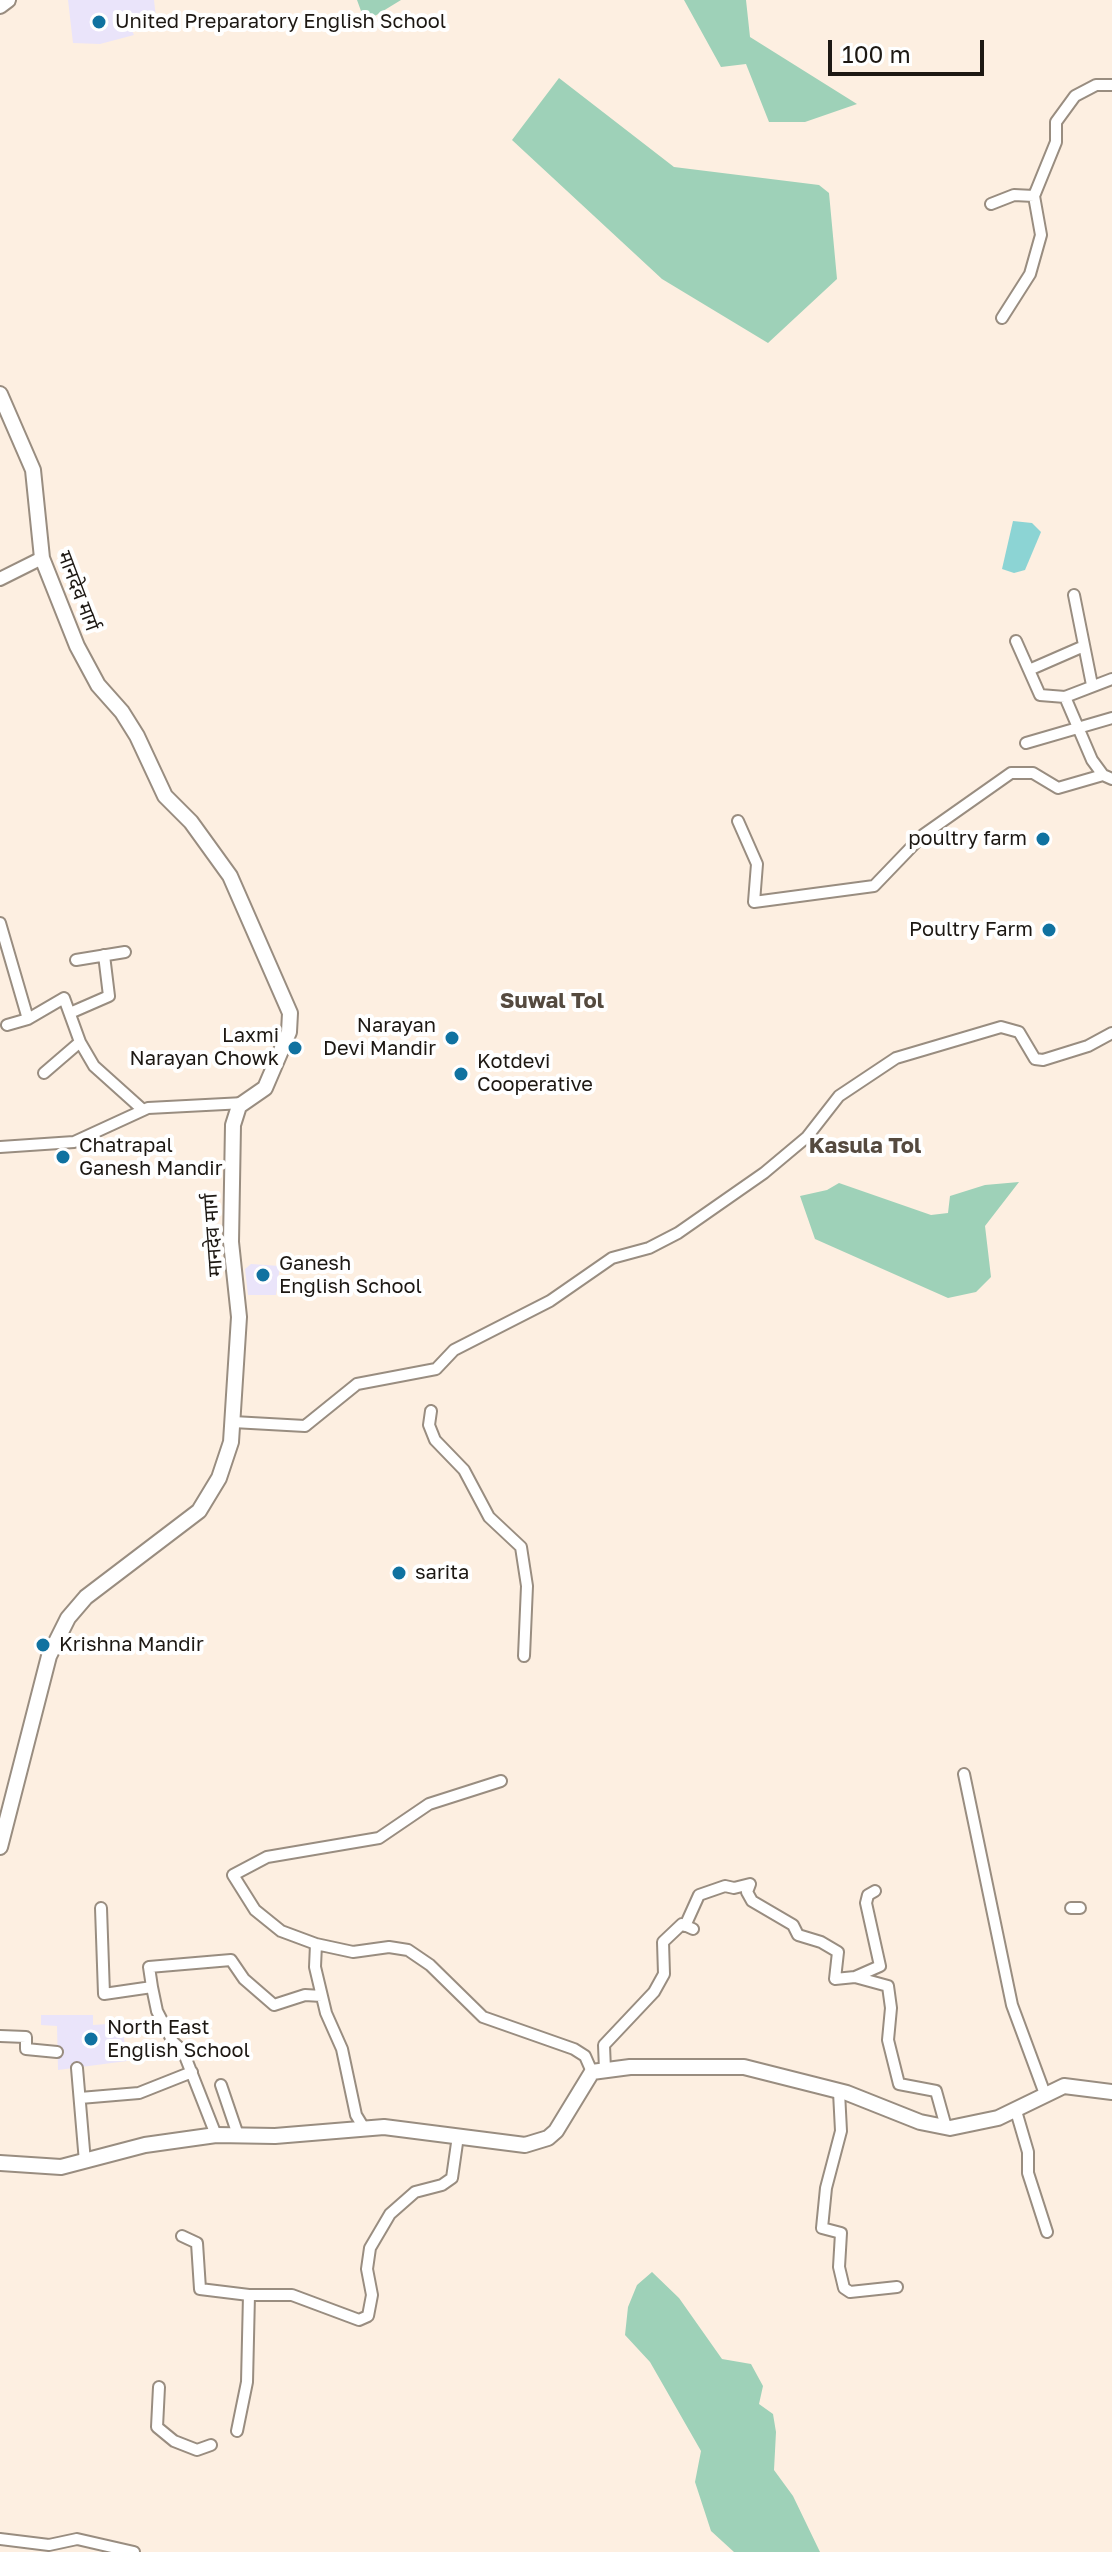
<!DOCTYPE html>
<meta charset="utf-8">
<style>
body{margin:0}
#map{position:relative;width:1112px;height:2552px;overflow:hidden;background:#fdefe1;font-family:"Golos Text",sans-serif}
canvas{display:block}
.scale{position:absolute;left:828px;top:40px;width:156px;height:36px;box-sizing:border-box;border:4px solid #1d1813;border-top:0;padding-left:10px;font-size:24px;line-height:28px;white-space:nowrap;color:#1d1813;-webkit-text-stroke:6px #fff;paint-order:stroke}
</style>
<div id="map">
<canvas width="1112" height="2552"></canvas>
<div class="scale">100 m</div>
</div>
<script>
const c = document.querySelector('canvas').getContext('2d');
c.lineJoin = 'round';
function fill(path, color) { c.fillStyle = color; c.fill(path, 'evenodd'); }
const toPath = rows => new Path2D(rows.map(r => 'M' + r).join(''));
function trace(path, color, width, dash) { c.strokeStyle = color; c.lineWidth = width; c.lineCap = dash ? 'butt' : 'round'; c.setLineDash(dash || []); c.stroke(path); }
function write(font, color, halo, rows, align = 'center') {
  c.font = font + ' "Golos Text","Noto Sans Devanagari",sans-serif'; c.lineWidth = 8; c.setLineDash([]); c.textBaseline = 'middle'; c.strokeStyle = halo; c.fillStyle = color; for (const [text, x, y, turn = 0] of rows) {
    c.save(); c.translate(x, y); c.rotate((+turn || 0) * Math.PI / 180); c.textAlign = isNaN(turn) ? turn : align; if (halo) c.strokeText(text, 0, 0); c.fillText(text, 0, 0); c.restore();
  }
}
const education = toPath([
 [68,0,154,0,156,18,128,22,134,35,100,44,73,43],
 [251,1264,280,1266,276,1295,248,1295,245,1269],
 [41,2015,93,2015,93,2025,122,2023,127,2061,58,2070,57,2026,41,2025]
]);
const green = toPath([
 [357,0,401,0,365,22],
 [684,0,746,0,750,37,857,104,805,122,769,122,746,64,721,67],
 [559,78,674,167,819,185,829,193,837,279,768,343,662,279,512,140],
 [1019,1182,985,1226,991,1277,976,1292,948,1298,815,1239,800,1196,827,1190,839,1183,931,1215,948,1213,950,1196,985,1185],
 [652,2272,679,2298,722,2359,751,2364,763,2386,759,2404,773,2414,776,2432,774,2470,793,2496,820,2552,734,2552,711,2531,695,2482,701,2451,650,2362,625,2335,628,2307,637,2285]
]);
const water = toPath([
 [1013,521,1032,523,1041,532,1025,570,1014,573,1002,569]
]);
const minor = toPath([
 [991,204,1014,195,1034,196],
 [1002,318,1030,274,1041,235,1034,196,1056,142,1056,122,1075,96,1096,85,1112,85],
 [1074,595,1092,685],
 [1016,641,1040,695,1065,697,1112,679],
 [1029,670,1084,646],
 [1065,697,1092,760,1103,775],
 [1026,743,1112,718],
 [738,821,757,864,754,902,874,886,923,835,1011,773,1033,773,1058,788,1103,775,1112,779],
 [0,923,28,1019],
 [76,960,125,952],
 [70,1013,109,996,104,955],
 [7,1025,28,1019,64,998,80,1042,94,1066,143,1110],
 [44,1073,80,1042],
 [0,1147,74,1142,148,1108,244,1103],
 [431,1411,429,1425,435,1440,464,1470,489,1517,521,1547,527,1586,524,1656],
 [233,1422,305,1426,357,1384,436,1369,454,1350,550,1301,612,1258,649,1248,678,1233,764,1173,807,1137,839,1096,896,1058,1001,1027,1019,1032,1035,1059,1043,1060,1088,1046,1112,1033],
 [964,1774,1012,2005,1045,2094],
 [501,1781,429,1804,379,1838,267,1857,233,1875,255,1910,281,1931,316,1944,353,1952,389,1947,408,1950,430,1965,483,2017,574,2049,585,2056,592,2072],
 [875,1891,868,1895,866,1903,880,1966,855,1977,888,1986,891,2008,888,2040,899,2084,936,2091,946,2127],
 [101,1908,104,1994,152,1987,149,1967,231,1960,244,1979,274,2005,305,1995,322,1996],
 [1071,1908,1080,1908],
 [685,1926,699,1895,725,1886,734,1888,750,1884,747,1892,752,1901,793,1925,798,1935,821,1942,838,1952,835,1979,855,1977],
 [316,1944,315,1967,326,2013,342,2049,356,2115,364,2128],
 [152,1987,157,2011,173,2042,183,2051,216,2135],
 [0,2036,26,2037,26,2049,57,2052],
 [77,2068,85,2162],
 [605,2070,604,2045,654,1992,664,1974,663,1942,682,1924,693,1929],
 [221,2085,238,2135],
 [839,2092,841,2131,826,2188,822,2228,841,2233,839,2267,844,2288,850,2292,897,2287],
 [80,2098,139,2093,192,2072],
 [1016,2111,1028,2152,1028,2173,1047,2232],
 [182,2236,197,2243,200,2289,249,2295],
 [159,2387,157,2427,174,2441,197,2450,211,2445],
 [237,2431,247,2382,249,2295,292,2295,359,2320,368,2316,372,2295,367,2269,370,2248,390,2214,415,2192,442,2185,452,2178,458,2136],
 [0,2539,49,2545,77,2539,134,2552]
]);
const tertiary = toPath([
 [0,579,42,558]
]);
const secondary = toPath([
 [0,6,8,0],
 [0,394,33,470,42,558,77,646,98,685,122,712,137,736,165,796,191,822,230,876,290,1013,289,1032,265,1088,239,1106,233,1125,231,1242,239,1317,231,1442,219,1478,199,1511,86,1597,68,1618,49,1656,0,1847],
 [0,2163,61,2167,145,2145,216,2135,275,2136,384,2127,525,2145,548,2138,556,2131,592,2072,630,2067,744,2067,847,2093,920,2122,950,2128,998,2118,1064,2086,1112,2092]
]);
const markers = [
 [99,22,8,"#1072a0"],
 [1043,839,8,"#1072a0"],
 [1049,930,8,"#1072a0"],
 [452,1038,8,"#1072a0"],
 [295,1048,8,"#1072a0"],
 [461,1074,8,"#1072a0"],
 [63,1157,8,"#1072a0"],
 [263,1275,8,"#1072a0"],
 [399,1573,8,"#1072a0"],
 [43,1645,8,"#1072a0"],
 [91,2039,8,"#1072a0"]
];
const poiNames = [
 ["United Preparatory English School",115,22],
 ["poultry farm",1027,839,"right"],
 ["Poultry Farm",1033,930,"right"],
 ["Narayan",436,1026,"right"],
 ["Devi Mandir",436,1049,"right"],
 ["Laxmi",279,1036,"right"],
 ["Narayan Chowk",279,1059,"right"],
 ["Kotdevi",477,1062],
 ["Cooperative",477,1085],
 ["Chatrapal",79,1146],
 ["Ganesh Mandir",79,1169],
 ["Ganesh",279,1264],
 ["English School",279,1287],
 ["sarita",415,1573],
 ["Krishna Mandir",59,1645],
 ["North East",107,2028],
 ["English School",107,2051]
];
const streetNames = [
 ["मानदेव मार्ग",78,591,69],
 ["मानदेव मार्ग",213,1235,-94]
];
const neighbourhoodNames = [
 ["Suwal Tol",552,1001],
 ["Kasula Tol",865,1146]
];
fill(education, '#eae4fa');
fill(green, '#9ed1b8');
fill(water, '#8cd4d4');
trace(minor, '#998d80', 14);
trace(tertiary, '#998d80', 16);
trace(secondary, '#998d80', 18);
trace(minor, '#fff', 10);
trace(tertiary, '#fff', 12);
trace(secondary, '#fff', 14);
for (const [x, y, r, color] of markers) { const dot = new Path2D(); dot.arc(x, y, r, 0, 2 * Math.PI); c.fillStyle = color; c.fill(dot); trace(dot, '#fff', 3); }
write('20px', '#1d1813', '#fff', poiNames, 'left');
write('20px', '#1d1813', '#fff', streetNames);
write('bold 22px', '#554a3f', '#fff', neighbourhoodNames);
</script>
